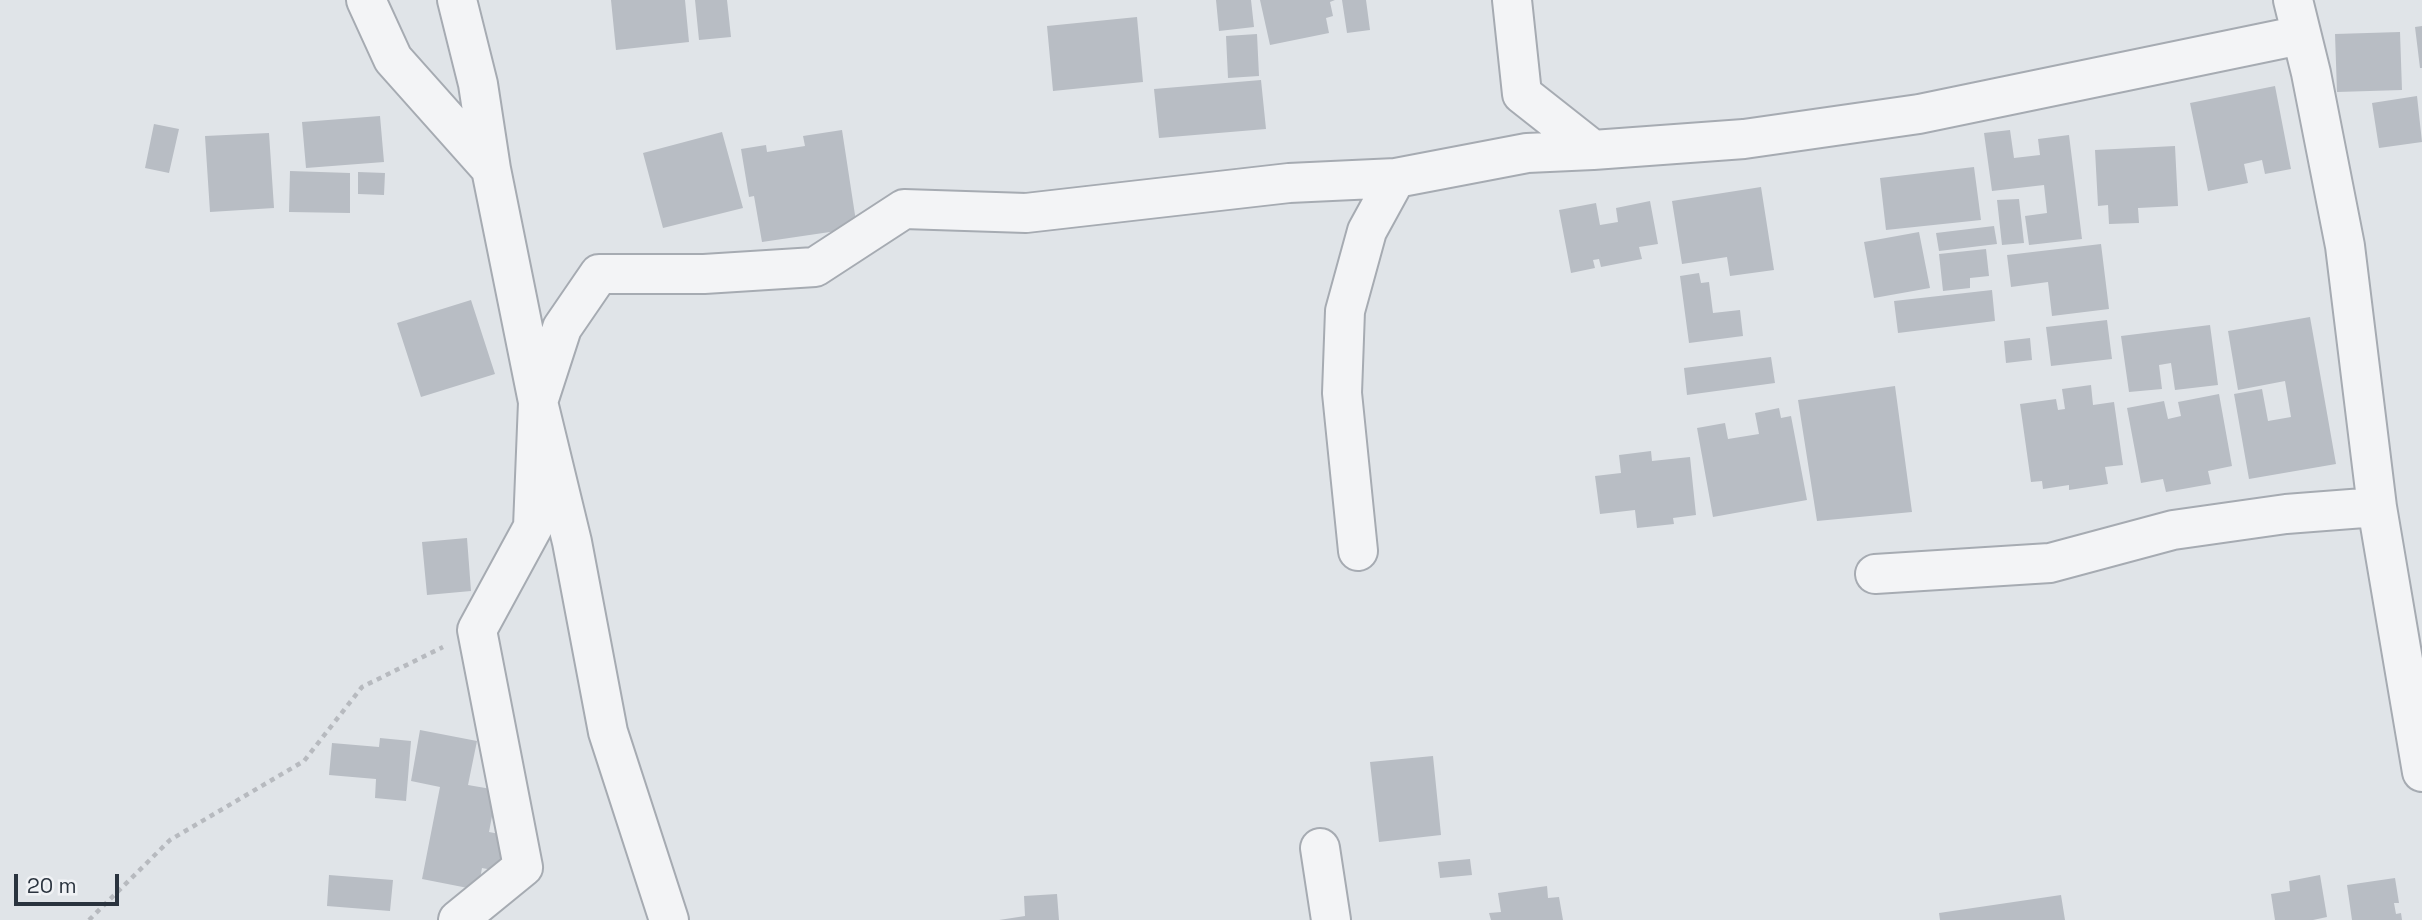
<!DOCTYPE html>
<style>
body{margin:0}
#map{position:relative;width:2422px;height:920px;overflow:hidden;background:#e0e4e8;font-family:"Space Grotesk",sans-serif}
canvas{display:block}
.scale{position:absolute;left:14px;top:874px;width:105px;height:32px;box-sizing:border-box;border:4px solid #2a333e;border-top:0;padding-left:9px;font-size:21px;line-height:24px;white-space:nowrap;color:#2a333e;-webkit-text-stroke:5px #f0f2f5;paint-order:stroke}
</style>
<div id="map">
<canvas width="2422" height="920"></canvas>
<div class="scale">20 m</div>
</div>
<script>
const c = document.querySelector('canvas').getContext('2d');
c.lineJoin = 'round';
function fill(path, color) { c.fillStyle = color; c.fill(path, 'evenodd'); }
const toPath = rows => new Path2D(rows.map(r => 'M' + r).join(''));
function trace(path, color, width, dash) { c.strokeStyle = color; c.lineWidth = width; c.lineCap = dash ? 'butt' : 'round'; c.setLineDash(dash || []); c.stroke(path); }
const building = toPath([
 [611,0,685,0,689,42,616,50],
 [695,0,727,0,731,37,699,40],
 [1216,0,1251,0,1254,27,1219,31],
 [1260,0,1335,0,1330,2,1333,16,1326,18,1329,33,1270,45],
 [1342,0,1366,0,1370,30,1347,33],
 [1137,17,1143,82,1053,91,1047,26],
 [2422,26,2422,68,2420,68,2415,27],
 [2400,32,2402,90,2337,92,2335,34],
 [1257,34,1259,76,1228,78,1226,36],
 [1261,80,1266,129,1159,138,1154,89],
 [2275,86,2291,169,2265,174,2262,160,2244,164,2248,183,2208,191,2190,103],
 [2417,96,2422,142,2379,148,2372,103],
 [380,116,384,162,306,168,302,122],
 [154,124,179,129,169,173,145,168],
 [842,130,857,228,762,242,754,196,749,197,741,149,766,145,767,152,805,146,803,136],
 [2010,130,2014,158,2040,155,2038,139,2069,135,2082,239,2029,245,2025,216,2047,213,2044,185,1992,191,1984,133],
 [722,132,743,208,663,228,643,153],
 [269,133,274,208,210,212,205,136],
 [2175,146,2178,206,2138,208,2139,223,2109,224,2108,205,2098,206,2095,150],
 [1974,167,1981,220,1886,230,1880,178],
 [290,171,350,173,350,213,289,212],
 [358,172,385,173,384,195,358,194],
 [1761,187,1774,270,1730,276,1727,257,1682,264,1672,201],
 [2019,199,2024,243,2002,245,1997,200],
 [1650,201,1658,244,1639,247,1642,259,1601,267,1599,259,1593,260,1595,268,1571,273,1559,210,1596,203,1600,225,1618,222,1616,208],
 [1994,226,1997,244,1939,251,1936,233],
 [1919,232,1930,288,1874,298,1864,242],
 [2101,244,2109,309,2052,316,2048,282,2011,287,2007,255],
 [1986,249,1989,276,1970,278,1970,288,1943,291,1939,254],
 [1699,273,1701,283,1709,282,1713,313,1740,310,1743,336,1689,343,1680,276],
 [1992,290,1995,321,1898,333,1894,301],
 [471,300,495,374,421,397,397,323],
 [2310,317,2336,464,2249,479,2234,394,2262,389,2268,421,2291,417,2285,381,2238,390,2228,331],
 [2107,320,2112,359,2051,366,2046,327],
 [2210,325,2218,385,2175,390,2171,363,2159,365,2162,389,2129,392,2121,336],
 [2030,338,2032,360,2006,363,2004,341],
 [1771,357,1775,383,1687,395,1684,368],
 [2091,385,2093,405,2114,402,2123,465,2105,467,2108,484,2069,490,2069,485,2043,489,2042,481,2031,482,2020,404,2056,399,2058,410,2065,409,2062,389],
 [1895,386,1912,512,1817,521,1798,400],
 [2219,394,2232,466,2208,471,2211,484,2166,492,2163,479,2141,483,2127,408,2164,401,2168,419,2181,416,2178,402],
 [1779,408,1781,418,1791,416,1807,500,1713,517,1697,428,1725,423,1728,439,1759,434,1755,413],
 [1651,451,1652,461,1690,457,1696,515,1673,518,1674,524,1637,528,1635,510,1600,514,1595,476,1621,473,1619,455],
 [467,538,471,591,427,595,422,542],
 [420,730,477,741,468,785,497,790,489,832,505,835,498,871,482,868,478,890,422,879,440,787,411,781],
 [380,738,411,741,406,801,375,798,376,779,329,775,332,743,379,747],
 [1433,756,1441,835,1379,842,1370,762],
 [1470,859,1472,875,1440,878,1438,862],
 [329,875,393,880,390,911,327,906],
 [2320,875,2327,917,2313,920,2275,920,2271,894,2290,891,2289,881],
 [2395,878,2399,903,2394,903,2396,914,2401,913,2402,920,2352,920,2347,885],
 [1547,886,1548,898,1559,897,1563,920,1491,920,1489,913,1501,912,1498,893],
 [1057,894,1059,920,999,920,1025,916,1024,896],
 [2061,895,2065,920,1940,920,1939,913]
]);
const path = toPath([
 [89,920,170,840,304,761,362,687,443,647]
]);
const minor = toPath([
 [366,0,393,59,491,169,538,402,533,527,477,630,523,867,458,920],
 [457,0,478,84,491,169],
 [1512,0,1522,94,1593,150,1744,139,1919,114,2301,35],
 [2293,0,2311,73,2345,246,2377,507,2422,772],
 [1358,551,1342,393,1345,311,1367,231,1396,178],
 [1875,574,2050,563,2173,530,2286,514,2377,507],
 [1320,848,1331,920],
 [669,920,608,732,572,542,538,402,562,328,599,274,704,274,815,267,904,209,1026,213,1289,183,1396,178,1527,153,1593,150]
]);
fill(building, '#b8bdc4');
trace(minor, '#a6abb2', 42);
trace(path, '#b7babf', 4.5, [5, 5]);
trace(minor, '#f3f4f6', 38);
</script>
